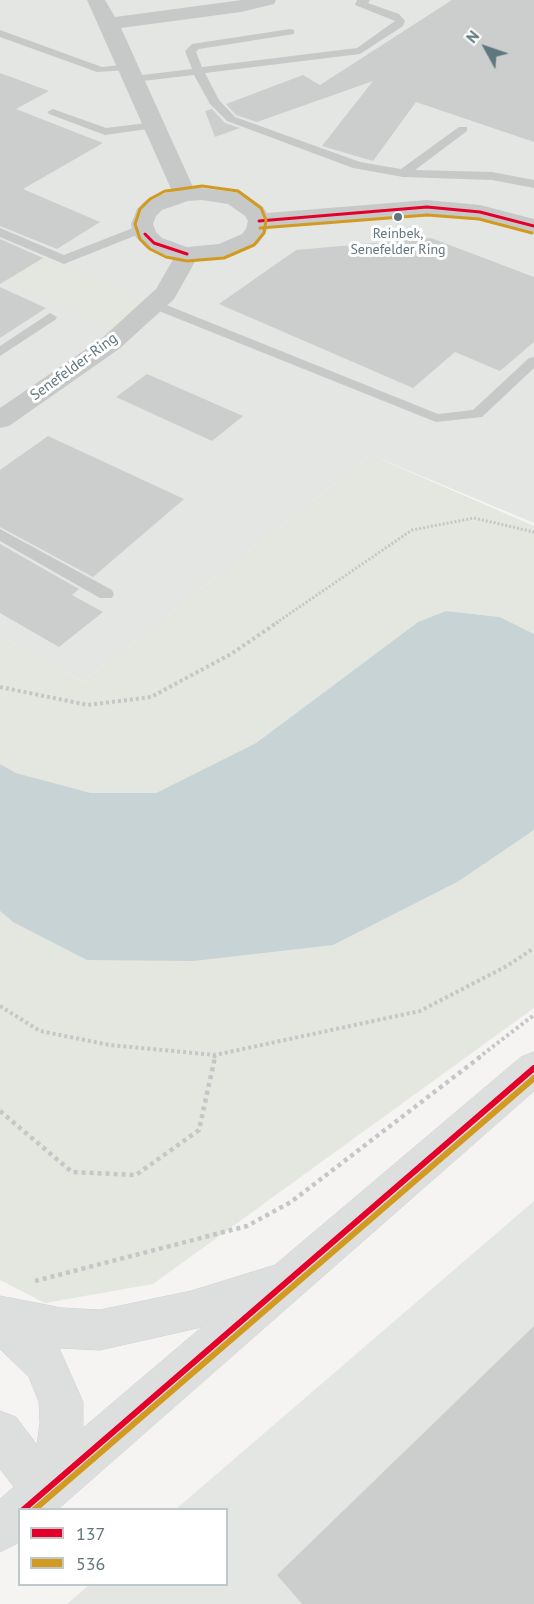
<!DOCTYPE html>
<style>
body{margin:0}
#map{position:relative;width:534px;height:1604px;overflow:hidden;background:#f5f4f3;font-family:"PT Sans",sans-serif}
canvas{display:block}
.legend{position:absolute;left:18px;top:1508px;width:210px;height:78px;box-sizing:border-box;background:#fff;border:2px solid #bfc9cb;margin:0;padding:8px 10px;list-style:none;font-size:18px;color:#5f777e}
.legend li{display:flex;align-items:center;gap:12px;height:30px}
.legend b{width:30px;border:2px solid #bfc9cb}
.north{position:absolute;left:456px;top:18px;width:60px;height:60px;-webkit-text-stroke:4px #fff;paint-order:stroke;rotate:310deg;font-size:16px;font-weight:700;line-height:24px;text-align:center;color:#5f777e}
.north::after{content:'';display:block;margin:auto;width:21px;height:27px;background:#5f777e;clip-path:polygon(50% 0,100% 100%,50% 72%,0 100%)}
</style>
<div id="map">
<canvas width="534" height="1604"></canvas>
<ul class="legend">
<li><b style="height:8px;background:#e4002b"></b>137</li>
<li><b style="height:8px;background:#d19a20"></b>536</li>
</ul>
<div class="north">N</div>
</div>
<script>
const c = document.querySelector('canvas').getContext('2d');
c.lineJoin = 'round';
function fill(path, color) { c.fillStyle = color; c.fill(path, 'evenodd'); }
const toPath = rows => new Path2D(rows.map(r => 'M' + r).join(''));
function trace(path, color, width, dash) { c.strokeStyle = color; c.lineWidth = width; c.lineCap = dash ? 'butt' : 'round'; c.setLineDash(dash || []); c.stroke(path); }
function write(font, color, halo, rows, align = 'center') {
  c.font = font + ' "PT Sans",sans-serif'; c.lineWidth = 6; c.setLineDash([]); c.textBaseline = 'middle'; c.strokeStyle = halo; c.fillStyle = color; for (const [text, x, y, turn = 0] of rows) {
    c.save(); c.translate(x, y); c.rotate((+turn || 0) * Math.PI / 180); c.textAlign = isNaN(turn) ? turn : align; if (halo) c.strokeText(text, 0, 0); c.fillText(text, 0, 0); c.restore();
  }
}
const built = toPath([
 [0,0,534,0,534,523,371,455,83,682,0,636],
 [534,1201,534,1604,67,1604,89,1585,226,1584,226,1510,176,1509]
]);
const green = toPath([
 [0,237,154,304,122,334,0,277],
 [371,455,534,526,534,634,500,617,447,611,418,622,256,743,156,793,91,793,16,773,0,764,0,636,83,682],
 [534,830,534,1008,153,1284,45,1303,0,1280,0,911,13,922,459,881]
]);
const water = toPath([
 [446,611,500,617,534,634,534,830,459,881,333,945,193,961,87,960,13,922,0,911,0,764,16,773,91,793,156,793,256,743,418,622]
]);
const building = toPath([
 [452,0,534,0,534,142,416,102,373,161,322,146,373,81,257,122,236,115,226,104,303,75,320,85],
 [0,73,49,91,16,109,103,143,23,189,100,222,57,249,0,226],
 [212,109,225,123,240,128,215,137,205,111],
 [431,238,534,277,534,342,500,371,455,352,413,388,219,304,296,250],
 [0,239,43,258,0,284],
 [0,287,46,308,0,338],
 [147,374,243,416,212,441,116,397],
 [48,436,184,499,93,577,0,527,0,470],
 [0,544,79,589,72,595,103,612,59,647,0,613],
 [534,1326,534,1604,302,1604,277,1575]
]);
const pathFar2 = toPath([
 [276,623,412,530,474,518,534,532]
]);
const pathFar1 = toPath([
 [0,687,88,705,151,697,231,654,278,622],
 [0,1006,40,1031,110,1045,215,1055,420,1011,507,966,534,948],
 [214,1058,215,1055],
 [478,1058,534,1015]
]);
const path = toPath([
 [0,1111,72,1172,136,1175,199,1130,215,1057],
 [35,1281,247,1226,291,1202,480,1057]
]);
const lane = toPath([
 [357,0,370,0,368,3,399,14,405,21,403,26,360,54,205,73,219,100,235,117,360,162,401,169,459,127,467,127,467,131,415,170,492,172,534,180,534,188,492,180,403,177,353,168,227,121,210,104,194,75,134,82,128,79,134,76,192,69,185,51,192,44,290,29,294,30,294,34,199,49,196,52,202,67,357,48,395,21,355,5,357,0],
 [0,30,102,67,129,64,134,67,129,70,97,72,0,37,0,30],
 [53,109,106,128,155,122,161,125,155,128,105,135,49,114,47,112,53,109],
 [143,224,149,228,147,231,64,264,0,237,0,228,64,255,143,224],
 [154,300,438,414,473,410,529,358,534,357,534,368,482,417,436,422,149,307,147,304,154,300],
 [50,313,57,317,55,320,0,356,0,346,50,313],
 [0,529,112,590,114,594,112,598,100,598,0,541,0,529]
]);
const street = toPath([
 [87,0,105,0,115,17,242,0,276,0,274,4,241,12,121,28,193,187,243,193,263,207,267,213,427,200,480,205,534,219,534,233,479,219,427,214,269,227,258,244,231,256,196,260,174,299,119,349,9,426,0,428,0,408,101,339,156,289,174,258,146,248,133,234,131,224,137,209,146,200,172,191,87,0],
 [202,200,228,204,245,216,248,221,246,229,242,234,219,244,187,247,162,238,156,232,153,224,156,216,162,210,188,201,202,200]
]);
const secondary = toPath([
 [534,1052,534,1091,57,1510,20,1510,20,1542,0,1552,0,1499,14,1487,0,1469,0,1411,16,1417,37,1445,40,1423,39,1402,29,1377,0,1349,0,1296,62,1308,100,1310,191,1291,275,1265,521,1057,534,1052],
 [202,1327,83,1428,83,1402,59,1348,100,1350,202,1327]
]);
const bus1Far1 = toPath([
 [259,221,427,207,480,212,534,226],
 [145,234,154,243,187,254]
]);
const bus1 = toPath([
 [23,1510,534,1068]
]);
const bus2Far1 = toPath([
 [165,191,150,199,140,209,135,224,140,239,150,249,166,257,187,261,224,258,254,245,264,233,266,220,261,208,238,191,202,186,166,191],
 [260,228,427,215,479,219,532,233]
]);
const bus2 = toPath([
 [34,1510,534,1078]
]);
const markers = [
 [398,217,5,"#5f777e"]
];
const farBusnames = [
 ["Reinbek,",398,234],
 ["Senefelder Ring",398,250]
];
const farStreetnames = [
 ["Senefelder-Ring",74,367,-36]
];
fill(built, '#e4e6e4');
fill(green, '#e4e6e0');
fill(water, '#c7d3d4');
fill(building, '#cccece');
trace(secondary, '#d0d1d1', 1);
trace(pathFar2, '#c5c7c7', 3, [2, 2]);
trace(pathFar1, '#c5c7c7', 4, [3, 3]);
trace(path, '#c5c7c7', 4.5, [4, 4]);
fill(lane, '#c7c9c9');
fill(street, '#c7c9c9');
fill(secondary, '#dddede');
trace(bus1Far1, '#e4002b', 3);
trace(bus1, '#e4002b', 6);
trace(bus2Far1, '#d19a20', 3);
trace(bus2, '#d19a20', 6);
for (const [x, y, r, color] of markers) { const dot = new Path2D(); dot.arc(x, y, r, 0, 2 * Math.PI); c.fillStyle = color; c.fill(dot); trace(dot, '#fff', 2); }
write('14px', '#5f777e', '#fff', farBusnames);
write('15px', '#5f777e', '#fff', farStreetnames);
</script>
